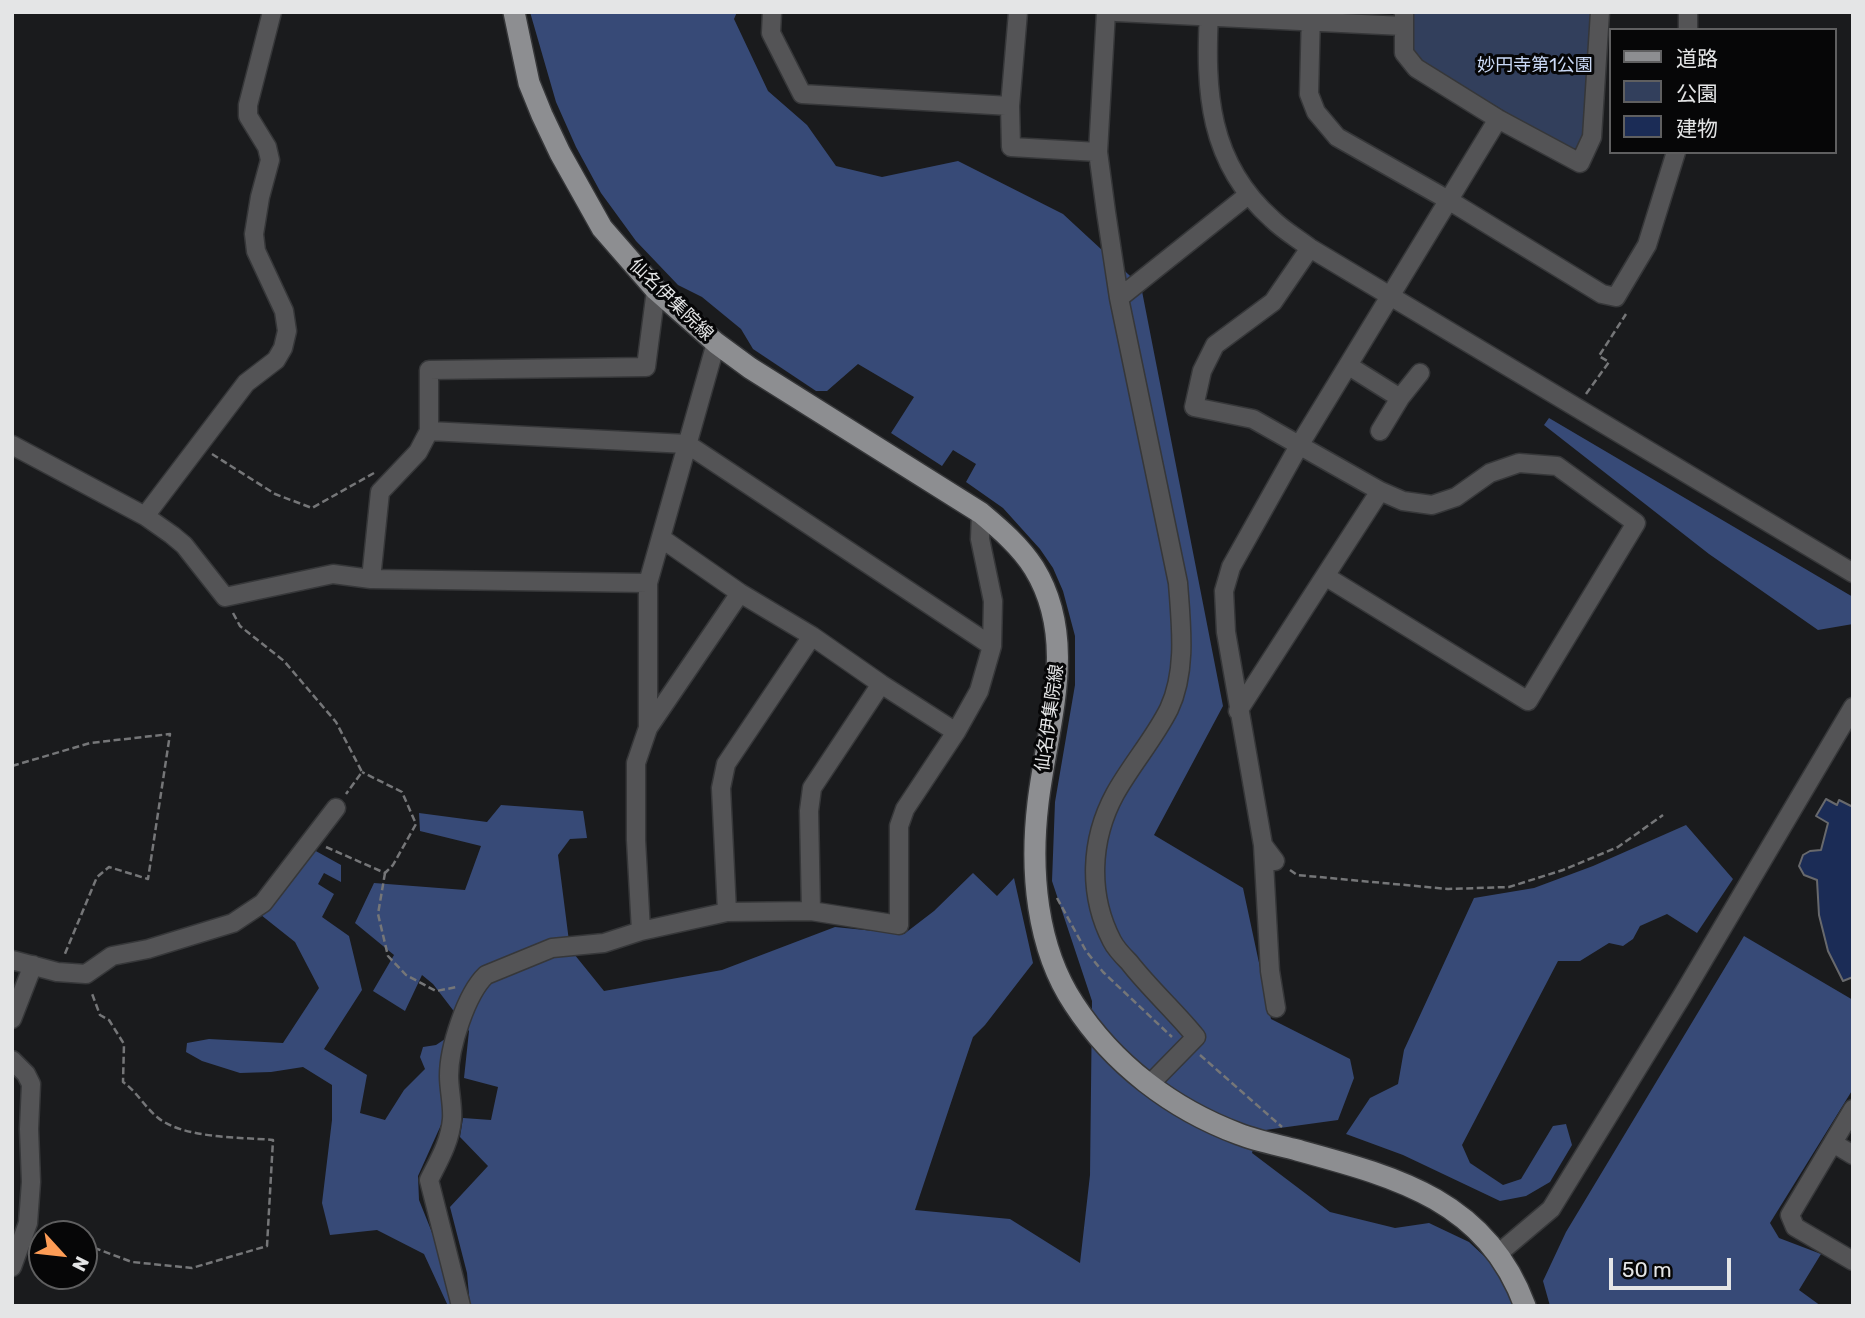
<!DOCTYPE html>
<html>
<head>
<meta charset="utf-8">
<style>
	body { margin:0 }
	#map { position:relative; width:1865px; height:1318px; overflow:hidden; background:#1a1b1d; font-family:Rubik,"Noto Sans JP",sans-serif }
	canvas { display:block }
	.frame { position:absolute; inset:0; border:14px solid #e4e5e6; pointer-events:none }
	.legend { position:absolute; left:1609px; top:28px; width:228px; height:126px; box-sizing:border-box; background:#060607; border:2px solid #5f5f60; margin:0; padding:9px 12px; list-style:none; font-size:21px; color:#e4e5e6 }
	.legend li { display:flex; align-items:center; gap:14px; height:35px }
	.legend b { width:35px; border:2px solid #5f5f60 }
	.north { position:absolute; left:28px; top:1220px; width:70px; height:70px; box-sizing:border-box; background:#060607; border:2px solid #5f5f60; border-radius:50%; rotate:117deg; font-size:19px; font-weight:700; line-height:28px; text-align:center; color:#e4e5e6 }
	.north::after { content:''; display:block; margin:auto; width:24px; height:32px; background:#fd9c56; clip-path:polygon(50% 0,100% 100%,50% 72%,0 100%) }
	.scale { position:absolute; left:1609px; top:1258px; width:122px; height:32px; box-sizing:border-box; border:4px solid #e4e5e6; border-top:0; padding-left:9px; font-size:21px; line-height:24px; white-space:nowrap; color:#e4e5e6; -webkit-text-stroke:5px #060607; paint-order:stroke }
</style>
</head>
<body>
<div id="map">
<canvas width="1865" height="1318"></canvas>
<div class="frame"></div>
<ul class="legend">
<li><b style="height:9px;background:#8d8e91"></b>道路</li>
<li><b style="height:19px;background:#323f5c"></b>公園</li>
<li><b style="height:19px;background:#1b2c56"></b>建物</li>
</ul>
<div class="north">N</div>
<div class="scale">50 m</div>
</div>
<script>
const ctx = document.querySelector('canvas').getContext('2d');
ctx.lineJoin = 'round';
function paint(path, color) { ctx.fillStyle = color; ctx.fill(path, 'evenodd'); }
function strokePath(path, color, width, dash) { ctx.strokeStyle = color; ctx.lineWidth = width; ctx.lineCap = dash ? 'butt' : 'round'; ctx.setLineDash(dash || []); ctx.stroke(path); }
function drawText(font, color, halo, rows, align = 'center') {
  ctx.font = font + ' Rubik,"Noto Sans JP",sans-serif'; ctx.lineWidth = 6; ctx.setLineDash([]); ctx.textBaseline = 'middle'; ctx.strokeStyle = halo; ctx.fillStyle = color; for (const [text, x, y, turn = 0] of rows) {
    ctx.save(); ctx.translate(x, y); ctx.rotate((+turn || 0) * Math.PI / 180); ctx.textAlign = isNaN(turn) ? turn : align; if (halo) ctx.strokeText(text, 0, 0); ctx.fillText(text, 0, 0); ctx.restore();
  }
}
paint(new Path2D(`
	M1412,12H1593L1587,130L1580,147L1569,150L1418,59L1411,48Z`), '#323f5c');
paint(new Path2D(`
	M530,12H737L734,19L768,91L807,125L836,166L882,177L958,161L1063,214L1141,286L1223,706L1154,835L1243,888L1271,1019L1350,1059L1354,1078L1338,1120L1258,1131L1252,1153L1330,1212L1395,1228L1429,1223L1469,1242L1499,1270L1514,1306H470L467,1273L450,1207L488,1166L460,1137L463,1118L491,1120L498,1087L464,1078L469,1031L433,984L422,975L405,1011L373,991L394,955L355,923L374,883L465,890L481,846L420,831L419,813L487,822L501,805L583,811L587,838L570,839L558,855L570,949L604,991L722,970L835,927L904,934L934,911L973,873L997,896L1014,878L1033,963L985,1025L973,1037L915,1210L1010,1219L1080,1263L1090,1175L1092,1001L1052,881L1055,802L1075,685V636L1063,591L1053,568L1040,549L1003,508L966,482L976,464L953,450L942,466L891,433L914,397L858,364L827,391H816L753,349L741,329L702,297L678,285L636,241L601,193L576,147L556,102Z
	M1549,418L1853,597V624L1818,630L1709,554L1544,425Z
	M1686,825L1733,879L1697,933L1667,914L1640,926L1633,939L1623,946L1609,943L1580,961H1558L1462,1145L1470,1163L1503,1185L1521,1179L1553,1126L1566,1124L1572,1145L1550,1182L1526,1196L1500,1201L1403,1155L1346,1134L1370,1098L1398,1084L1404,1050L1474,898L1534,888L1593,866Z
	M314,850L341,865V882L324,873L318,884L334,894L322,917L349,936L362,990L324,1049L367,1075L360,1113L385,1120L404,1090L425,1069L420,1057L423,1047L436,1045L448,1037L445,1116L418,1176L419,1200L445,1265L452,1306H448L424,1254L377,1230L330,1235L322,1203L332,1120V1085L303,1067L271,1072L240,1073L202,1061L186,1052L187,1043L209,1039L283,1043L319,988L295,942L261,915Z
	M1744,936L1853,1000V1089L1770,1223L1779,1238L1821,1254L1799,1290L1821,1306H1550L1543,1281L1566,1232Z`), '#374a77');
const building = new Path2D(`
	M1826,799L1837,805L1839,800L1853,807V977L1843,981L1828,951L1819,915L1817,880L1804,875L1799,866L1803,855L1810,851L1821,850L1828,823L1816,816Z`);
paint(building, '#1b2c56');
strokePath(building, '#68696c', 2);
const minor = new Path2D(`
	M772,12L771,33L802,94L1010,106
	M1018,12L1010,106L1011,147L1098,152
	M1106,12L1098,152L1106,212L1119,298L1178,583C1181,624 1187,671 1169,709C1154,739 1131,765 1115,794C1090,840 1088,895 1112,941C1116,949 1123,956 1129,962C1150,989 1175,1011 1196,1037L1149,1085
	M1116,12L1403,26
	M1209,12C1205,91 1208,162 1272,219C1283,230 1297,238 1310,248L1853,573
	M1311,12L1309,94L1316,112L1337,137L1450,201L1602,294L1616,297L1647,245L1676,152
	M1404,12V53L1416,68L1498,119L1580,163L1592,137L1600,12
	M1688,30V12
	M1310,248L1273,302L1215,345L1202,371L1194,407L1253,419L1380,491
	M1119,298L1248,195
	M1349,366L1400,398L1380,431
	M1400,398L1420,373
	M429,431L687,444L992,646
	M12,445L145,516L172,535L184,545L225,597L333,574L371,579L648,583
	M1519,463L1557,466L1636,523L1528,701L1325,576L1380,491L1403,501L1432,505L1456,497L1490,473Z
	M145,516L246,383L276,360L283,348L287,331L284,311L256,251L254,234L260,197L270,160L267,147L248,116V105L272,12
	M661,538L740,593L812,636L881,684L956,732
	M371,579L380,492L418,452L429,431V370L646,367L656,290
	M1238,711L1325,576
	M648,728L740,593
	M1263,845L1270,971L1276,1008
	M1275,861L1263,845L1226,632L1224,591L1231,567L1300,444L1498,119
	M811,911L809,811L812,788L881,684
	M727,912L721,788L726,764L812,636
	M641,931L636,840V763L648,728V583L716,343
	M12,960L57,972L86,974L112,956L148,949L233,923L263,903L336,808
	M12,1019L33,965
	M12,1060L26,1074L31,1084L29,1129L31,1182L28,1223L12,1267
	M1853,1109L1790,1215L1795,1227L1853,1261
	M1833,1143L1853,1155
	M1499,1253L1551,1209L1682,996L1853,707
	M461,1306L429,1180C439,1160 450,1142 452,1119C453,1105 449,1090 449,1076C449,1048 466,994 486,975L552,948L604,943L641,931L727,912L811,911L899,925V826L905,809L956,732L979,691L992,646L993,601L980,539L981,513`);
const major = new Path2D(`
	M514,12L529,83L542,115L560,153L602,228L656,290L716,343L750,368L981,513C1000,529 1020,546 1034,568C1079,641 1047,725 1038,803C1030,870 1036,947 1074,1004C1113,1064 1172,1109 1239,1134C1257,1141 1278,1145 1297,1150C1396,1177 1486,1200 1525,1306`);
strokePath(minor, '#363739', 21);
strokePath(major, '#363739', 24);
strokePath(new Path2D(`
	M12,14L14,12
	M1586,394L1609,362L1599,356L1626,314
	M212,454L275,494L312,508L374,473
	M233,613L240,626L284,661L336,722L362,772L346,794
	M12,766L90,743L170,734L148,879L109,867L97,877L64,956
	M326,847L385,873L393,865L416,824L402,792L362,772
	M1290,870L1297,875L1448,889L1509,887L1563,870L1618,847L1663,815
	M385,873L378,914L388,956L406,975L436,991L457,987
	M1057,898L1086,951L1103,972L1172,1037
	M1200,1055L1282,1127
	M45,1229L59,1234
	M84,1244L132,1262L192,1268L267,1246L273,1140C240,1137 183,1139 157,1117C144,1106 137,1092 123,1082L124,1044L109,1020L100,1015L91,991`), '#757678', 2.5, [7, 3.5]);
strokePath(minor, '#545456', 18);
strokePath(major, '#8d8e91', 21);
drawText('18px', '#cad9f6', '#060607', [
	["妙円寺第1公園",1535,66]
]);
drawText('18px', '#e4e5e6', '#060607', [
	["仙名伊集院線",671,300,44],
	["仙名伊集院線",1050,718,-82]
]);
</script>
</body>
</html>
